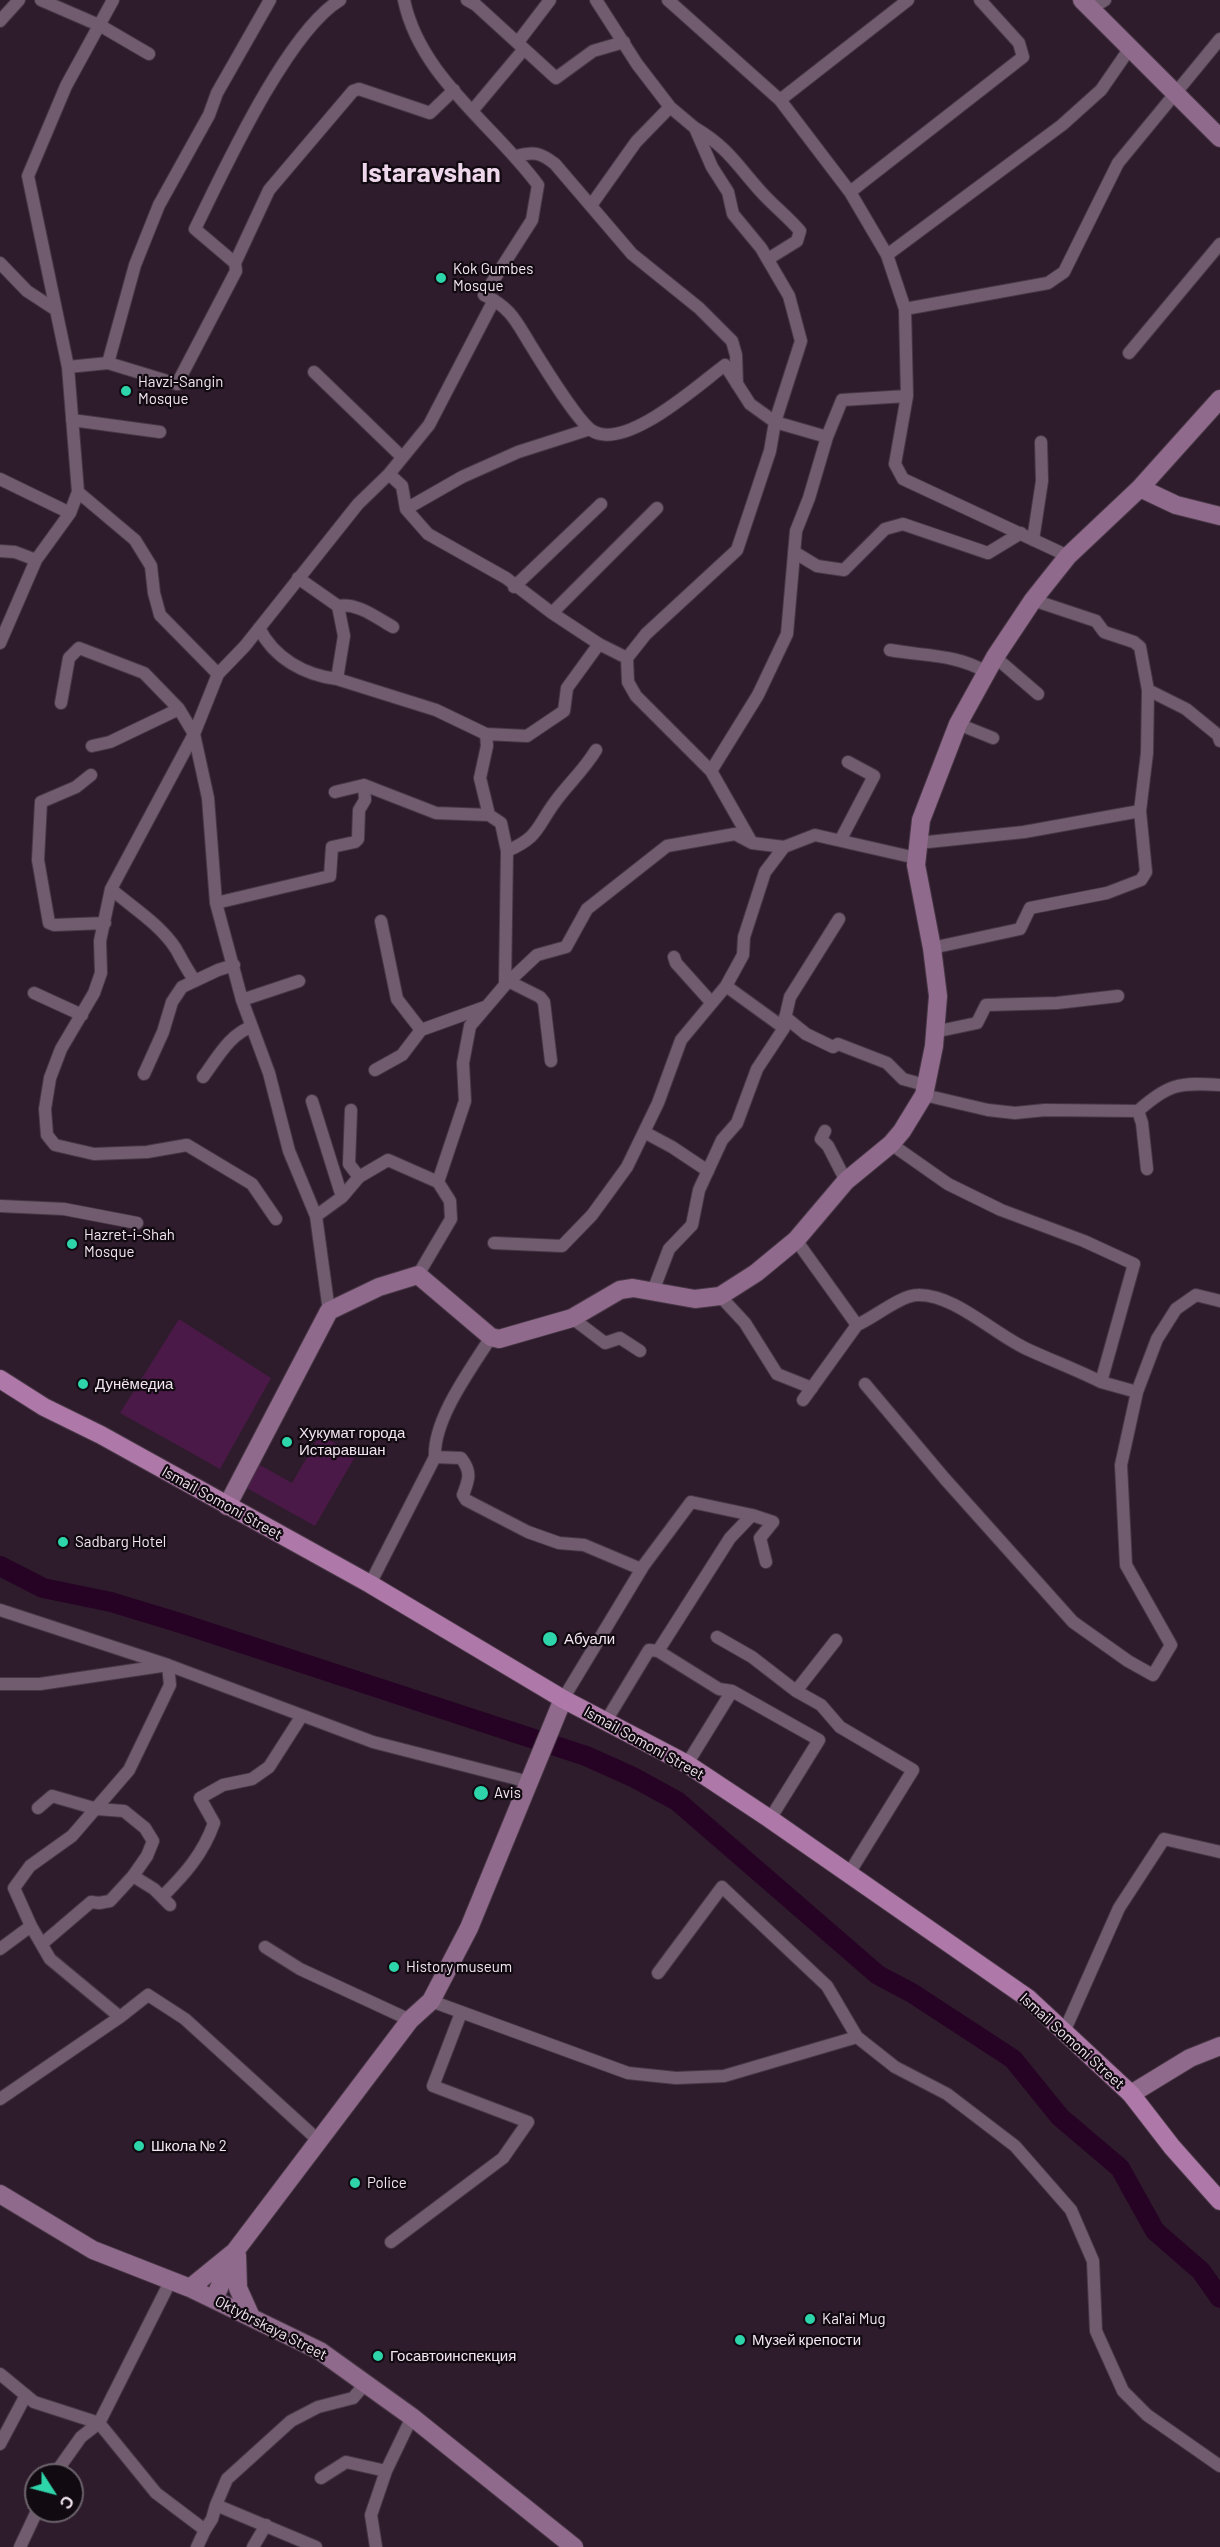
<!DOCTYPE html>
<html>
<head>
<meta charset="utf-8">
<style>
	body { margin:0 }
	#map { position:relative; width:1220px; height:2547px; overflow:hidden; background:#2e1c2c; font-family:Barlow,sans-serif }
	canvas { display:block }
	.north { position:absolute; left:24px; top:2463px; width:60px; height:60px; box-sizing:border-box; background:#110a11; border:2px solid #6b626b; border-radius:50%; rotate:126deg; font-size:16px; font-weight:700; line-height:24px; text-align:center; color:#f3e6f1 }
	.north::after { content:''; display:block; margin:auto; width:21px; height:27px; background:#2ed4aa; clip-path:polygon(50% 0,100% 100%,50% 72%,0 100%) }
</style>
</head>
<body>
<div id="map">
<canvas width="1220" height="2547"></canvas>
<div class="north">С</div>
</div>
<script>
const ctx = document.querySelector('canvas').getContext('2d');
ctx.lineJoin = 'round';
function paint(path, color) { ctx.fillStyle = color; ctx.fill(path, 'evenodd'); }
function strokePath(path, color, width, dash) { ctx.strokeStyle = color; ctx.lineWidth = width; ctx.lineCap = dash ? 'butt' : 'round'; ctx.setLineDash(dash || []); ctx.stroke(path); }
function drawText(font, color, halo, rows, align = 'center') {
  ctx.font = font + ' Barlow,sans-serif'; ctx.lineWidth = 4.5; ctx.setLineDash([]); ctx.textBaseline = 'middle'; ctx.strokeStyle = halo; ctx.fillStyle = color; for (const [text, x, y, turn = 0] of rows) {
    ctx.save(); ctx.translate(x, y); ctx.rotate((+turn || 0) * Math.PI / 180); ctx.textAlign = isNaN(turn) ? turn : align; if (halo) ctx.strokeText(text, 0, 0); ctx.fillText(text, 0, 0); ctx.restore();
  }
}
paint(new Path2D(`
	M179,1319L271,1378L220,1469L120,1413Z
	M320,1435L356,1455L315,1526L245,1487L258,1464L292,1483Z`), '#4a1947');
strokePath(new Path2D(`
	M0,1566L43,1588L111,1602L180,1623L586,1756L633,1777L677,1801L878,1975L912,1993L1013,2059L1060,2117L1120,2168L1155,2231L1201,2271L1220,2298`), '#260324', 20);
const street = new Path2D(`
	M41,0L101,26L149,54
	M404,0C420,77 494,125 538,185L532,220L484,295C510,307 516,321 530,344C542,363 575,418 591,430C624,453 698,385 725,365L750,404L775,422L827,437
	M467,0L476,5L556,78L593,51L624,42
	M596,0L637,64L670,107L695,128L712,167L728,192L733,214L761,248L789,296L801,341L775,422L770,451L737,550L646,634L627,658L628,682L636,696L711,771L752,843
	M668,0L780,100L850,192L887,255L905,309
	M1090,9L1105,0
	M0,21L19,0
	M518,42L550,0
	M780,100L908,0
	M472,111L524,49
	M695,128C729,148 738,167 763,194C775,207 788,217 800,231L797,241L768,259
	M517,156C534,151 541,153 555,164L632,254L699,308L732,341L736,355L737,384
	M850,192L1023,57L1019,43L980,0
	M592,204L636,142L670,107
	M887,255L1062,125L1101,90L1130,48
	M0,263L27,291L56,310
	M235,263L195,229C224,170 287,32 340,0
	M1129,353L1220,244
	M108,363L135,265L159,205L209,115L217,93L270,0
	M68,367L108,363L177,384L236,271L235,263L269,190L353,91L359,89L430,113L454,90
	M314,372L402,457
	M72,420L160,432
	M389,474L402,486L406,509L428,534L506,578L552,613L599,644L627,658
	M0,479L70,513
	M78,492L135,540L151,566L154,593L160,615L218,674
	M406,509L462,477L518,452L590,429
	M1033,540L1042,481L1041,442
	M0,551L15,552L36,560
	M794,552L817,566L844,570L885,529L903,524L988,553L1021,533
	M1068,556L903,479L895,464L907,396L905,309L1048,283L1064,272L1118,163L1220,39
	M298,578L338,606L344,636L337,679L436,710L486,734L527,736L564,711L567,688L599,644
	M514,587L601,504
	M338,606C357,602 377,618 393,627
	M552,613L657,508
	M259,628C274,658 304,675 337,679
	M0,643L36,560L70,513L78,492L68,367L28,176L66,86L113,0
	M890,650C922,656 957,654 986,672
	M995,657L1038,694
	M1148,690L1186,709L1218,735L1220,741
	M61,703L69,658L79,648L144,673L179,709
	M958,724L993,738
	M486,734L487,746L480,778L489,815
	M92,746L110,742L179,709L194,734L208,798L216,903L242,1000L269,1073L289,1151L316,1216L329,1311
	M711,771L758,695L787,634L796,531L809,498L827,437L842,400L907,396
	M91,775L76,787L41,802L38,860L49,923L54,925L105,923
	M335,792L364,785L436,813L489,815L501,823L507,851L505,985
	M841,839L874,776L848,762
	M918,843L1024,832L1140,811
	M507,851C539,837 536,828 555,802C568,784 584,770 596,750
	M111,889C132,907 161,925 176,949C182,960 187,970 195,981
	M216,903L330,876L332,847L355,842L358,839L359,810L365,800L364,785
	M381,921L397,999L421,1030L485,1007
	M932,948L1020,929L1030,908L1107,893L1141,880L1146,872L1140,811L1147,753L1148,690L1140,647L1134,642L1104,632L1096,621L1033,600
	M674,957L676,963L711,1002
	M510,982L540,997L544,1002L551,1061
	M34,993L82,1015
	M242,1000L299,981
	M785,1017L806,1034L833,1047L838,1044L887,1063L903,1079L925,1085
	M784,1023L790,997L839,919
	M934,1032L977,1023L986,1005L1057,1003L1118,996
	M375,1070L402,1055L421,1030
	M144,1074L163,1032L172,1002L182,987L218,970L234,965
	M203,1077C216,1060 230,1033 252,1027
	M924,1095L988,1110L1015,1113L1045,1110L1138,1111C1168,1084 1180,1082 1220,1085
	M312,1101L342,1197
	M351,1110L349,1164L359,1177
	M1138,1111L1142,1123L1147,1169
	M825,1131L821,1139L828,1146L846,1181
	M644,1132L672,1147L708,1171
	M438,1182L465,1101L463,1063L470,1026L505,985L537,955L566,947L587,909L667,846L735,834L752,843L784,847L815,835L916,858
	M0,1206L64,1209L137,1223
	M316,1216L342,1197L359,1177L388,1160L438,1182L450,1201L451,1219L418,1275
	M276,1219L252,1184L187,1145L147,1152L94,1154L55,1145L47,1135L45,1109L50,1078L61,1049L94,993L101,973L100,941L111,889L194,734L218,674L245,646L358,504L389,474L429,425L494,300
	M796,1240L857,1325L803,1400
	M494,1243L562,1246L592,1215L627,1167L658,1103L681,1040L726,986L743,955L744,937L765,872L784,847
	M653,1291L669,1249L692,1225L699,1190L722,1140L737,1123L757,1069L784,1028L726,986
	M720,1296L745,1323L777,1374L812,1388
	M572,1318L605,1343L620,1338L640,1351
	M857,1325C875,1317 901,1295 918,1295C955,1294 996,1336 1029,1350C1053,1361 1077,1370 1101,1382
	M491,1337C471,1369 433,1419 435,1457L461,1458C472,1472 469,1479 463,1495L466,1500L528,1532L559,1543L584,1545L641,1569
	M865,1384L945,1479L1073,1622L1128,1661L1153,1675L1171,1645L1126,1565L1121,1465L1137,1392L1101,1382L1134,1264L1084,1241L1001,1210L948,1184L891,1144
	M1137,1392L1157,1339L1176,1309L1196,1295L1220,1301
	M370,1584L435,1457
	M0,1610L168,1665L373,1742L529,1782
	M717,1637L752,1657L796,1691L821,1705L840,1727L913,1770L848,1875
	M658,1651L730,1538L752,1515
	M0,1684H40L168,1665L170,1685L129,1770L72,1836L30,1866L14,1888L31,1926L50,1959L120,2017L0,2099
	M732,1691L819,1740L770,1819
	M796,1691L836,1640
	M563,1699L644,1565L691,1502L752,1515L773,1522L760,1538L766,1562
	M606,1721L649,1650L658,1651L719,1689L732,1691L687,1764
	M38,1808L52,1796L97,1809L124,1811L145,1828L153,1841L147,1856L133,1876L110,1901L99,1903L91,1902L43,1943
	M133,1876L154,1889L170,1905
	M162,1897C185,1874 203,1854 214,1823L200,1798L223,1785L252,1779L269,1767L301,1717
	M265,1947L300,1969L410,2020
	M0,1949L31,1926
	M658,1973L722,1887L827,1986L857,2037L895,2067L947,2094L1015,2146L1071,2210L1093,2261L1096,2331L1123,2391L1147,2415L1220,2466
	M431,2001L628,2073L676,2078L724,2076L857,2037
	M120,2017L148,1995L185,2019L318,2140
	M1064,2032L1119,1908L1164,1839L1220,1852
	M391,2242L503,2158L528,2122L433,2086L461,2013
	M170,2282L99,2423L156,2493L205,2530L212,2519L216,2505L316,2547
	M0,2374L34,2402L99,2423
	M0,2444L26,2395
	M54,2475L81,2437L99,2423
	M321,2478L346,2462L386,2471
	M216,2505L227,2479L291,2421L318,2407L353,2398L366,2383
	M20,2547L37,2511
	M197,2547L205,2530
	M253,2547L266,2525
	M376,2547L371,2515L386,2471L412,2417`);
const secondary = new Path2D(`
	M1082,0L1220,138
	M1140,488L1176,505L1220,516
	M227,1506L329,1311L379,1287L418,1275L491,1337L499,1339L572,1318L620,1290L633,1288L695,1299L720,1296L756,1273L796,1240L846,1181L891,1144L902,1131L924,1095L934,1046L938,996L932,948L916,865L921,820L958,724L995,657L1033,600L1068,556L1140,488L1220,399
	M1131,2094L1190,2058L1220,2046
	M0,2194L93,2250L190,2288L320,2351L412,2417L574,2547
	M237,2255L238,2288L251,2317
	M190,2288L233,2253
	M214,2299L236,2250L410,2020L431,2001L469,1928L563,1699`);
const primary = new Path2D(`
	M0,1379L44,1407L101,1435L370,1584L563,1699L687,1764L770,1819L1029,1999L1131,2094L1172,2147L1220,2201`);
strokePath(street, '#473745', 14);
strokePath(secondary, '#473745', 20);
strokePath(primary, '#473745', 20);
strokePath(street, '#715c6f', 12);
strokePath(secondary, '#906a8c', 18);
strokePath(primary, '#ae79a9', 18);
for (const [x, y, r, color] of [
	[441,278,6,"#2ed4aa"],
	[126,391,6,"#2ed4aa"],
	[72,1244,6,"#2ed4aa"],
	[83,1384,6,"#2ed4aa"],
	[287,1442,6,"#2ed4aa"],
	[63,1542,6,"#2ed4aa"],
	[550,1639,8,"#2ed4aa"],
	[481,1793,8,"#2ed4aa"],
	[394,1967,6,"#2ed4aa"],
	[139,2146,6,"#2ed4aa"],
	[355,2183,6,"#2ed4aa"],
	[810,2319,6,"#2ed4aa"],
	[740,2340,6,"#2ed4aa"],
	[378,2356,6,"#2ed4aa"]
]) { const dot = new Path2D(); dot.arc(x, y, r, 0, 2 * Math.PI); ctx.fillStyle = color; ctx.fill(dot); strokePath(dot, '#110a11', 2); }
drawText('15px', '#f3e6f1', '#110a11', [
	["Kok Gumbes",453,269],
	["Mosque",453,286],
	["Havzi-Sangin",138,382],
	["Mosque",138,399],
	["Hazret-i-Shah",84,1235],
	["Mosque",84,1252],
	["Дунёмедиа",95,1384],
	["Хукумат города",299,1433],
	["Истаравшан",299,1450],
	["Sadbarg Hotel",75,1542],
	["Абуали",564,1639],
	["Avis",494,1793],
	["History museum",406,1967],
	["Школа № 2",151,2146],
	["Police",367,2183],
	["Kal'ai Mug",822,2319],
	["Музей крепости",752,2340],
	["Госавтоинспекция",390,2356]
], 'left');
drawText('15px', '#f3e6f1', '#110a11', [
	["Ismail Somoni Street",222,1503,29],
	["Ismail Somoni Street",644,1743,29],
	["Ismail Somoni Street",1072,2041,42],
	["Oktybrskaya Street",271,2328,27]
]);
drawText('bold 27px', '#eed6eb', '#110a11', [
	["Istaravshan",431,173]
]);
</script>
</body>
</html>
